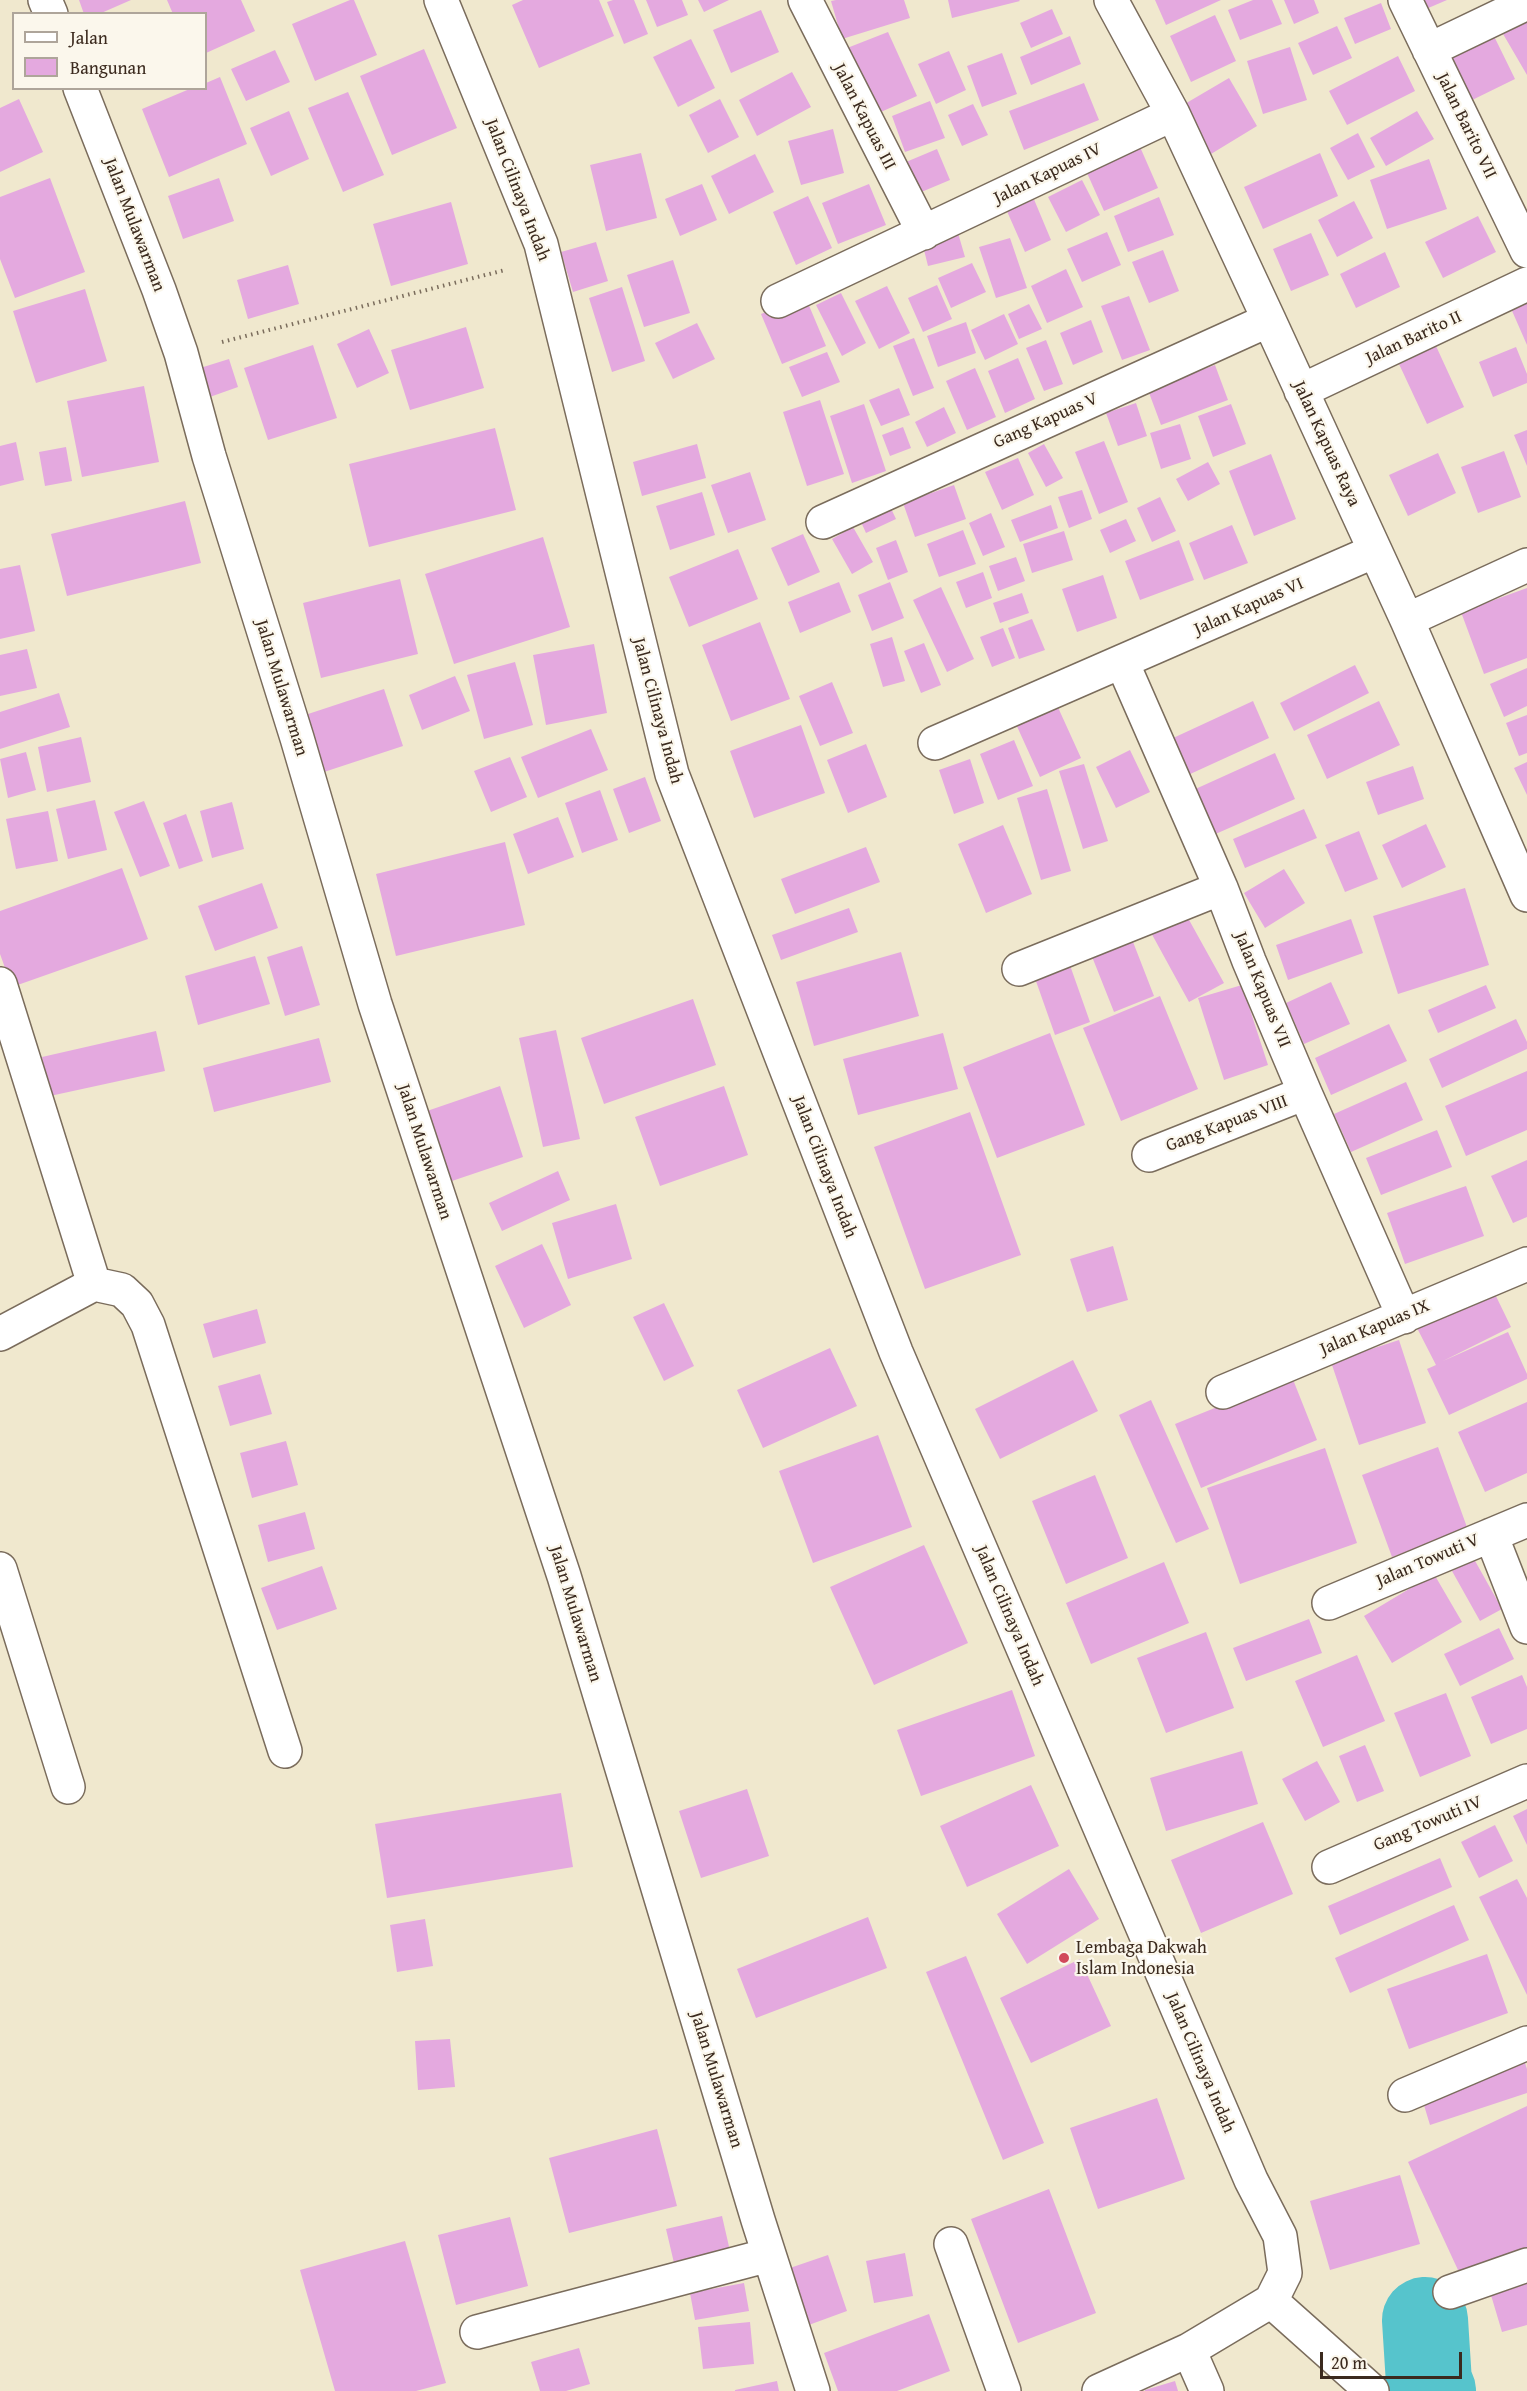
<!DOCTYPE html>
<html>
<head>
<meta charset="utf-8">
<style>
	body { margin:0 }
	#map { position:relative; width:1527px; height:2391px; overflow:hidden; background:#f0e8ce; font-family:"Gentium Book Plus",serif }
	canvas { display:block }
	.legend { position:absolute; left:12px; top:12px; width:195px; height:78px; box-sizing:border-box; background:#fbf7ec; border:2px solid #aea59a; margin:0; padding:8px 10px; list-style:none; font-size:18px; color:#3b2a1e }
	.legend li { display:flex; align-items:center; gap:12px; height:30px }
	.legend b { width:30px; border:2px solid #aea59a }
	.scale { position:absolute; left:1320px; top:2352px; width:142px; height:27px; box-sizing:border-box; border:3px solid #3b2a1e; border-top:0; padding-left:8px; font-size:18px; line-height:21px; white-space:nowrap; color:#3b2a1e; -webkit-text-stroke:4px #fbf7ec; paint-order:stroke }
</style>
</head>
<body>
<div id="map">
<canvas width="1527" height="2391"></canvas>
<ul class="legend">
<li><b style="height:8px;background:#fff"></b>Jalan</li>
<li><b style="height:16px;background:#e4a9df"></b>Bangunan</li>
</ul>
<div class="scale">20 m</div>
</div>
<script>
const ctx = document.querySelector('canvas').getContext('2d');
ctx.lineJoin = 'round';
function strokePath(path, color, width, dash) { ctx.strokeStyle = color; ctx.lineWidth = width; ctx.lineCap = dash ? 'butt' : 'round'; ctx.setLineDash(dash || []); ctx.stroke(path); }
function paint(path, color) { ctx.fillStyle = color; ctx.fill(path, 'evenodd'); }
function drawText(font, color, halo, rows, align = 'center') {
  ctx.font = font + ' "Gentium Book Plus",serif'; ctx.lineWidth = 4.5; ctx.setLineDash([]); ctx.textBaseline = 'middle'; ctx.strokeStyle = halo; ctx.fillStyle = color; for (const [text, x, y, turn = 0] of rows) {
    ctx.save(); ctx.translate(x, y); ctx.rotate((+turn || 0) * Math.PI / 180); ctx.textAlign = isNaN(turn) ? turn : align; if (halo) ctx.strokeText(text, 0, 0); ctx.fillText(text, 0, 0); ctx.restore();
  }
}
strokePath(new Path2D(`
	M1425,2320L1429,2383L1433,2391`), '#56c4cc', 86);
paint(new Path2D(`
	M79,0H131L99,14H84Z
	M167,0H241L255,31L206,53V14H173Z
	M350,0H354L377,55L315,81L292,24Z
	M523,0H599L614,36L539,68L512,5Z
	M613,0H634L648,34L624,44L607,2Z
	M646,0H682L688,15L657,27Z
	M698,0H729L704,12Z
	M836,0H904L910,18L842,39L831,1Z
	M948,0H1019L1020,1L952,18Z
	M1155,0H1221L1166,25Z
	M1253,0H1272L1282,24L1240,40L1228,10Z
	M1284,0H1314L1319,13L1294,24Z
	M1423,0H1447L1426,9Z
	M1381,3L1391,29L1355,44L1344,18Z
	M1052,9L1063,34L1031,48L1020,23Z
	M761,10L779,52L731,73L713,30Z
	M1527,11V75L1499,27Z
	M1215,15L1236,61L1191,82L1170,36Z
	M1337,26L1352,58L1313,75L1298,43Z
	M888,32L917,96L874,115L842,50Z
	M1492,32L1515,79L1464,104L1442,56Z
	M1070,36L1081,64L1031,85L1020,57Z
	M691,39L715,88L678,107L653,57Z
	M1290,47L1307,100L1263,114L1247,61Z
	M424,49L457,128L392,155L360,76Z
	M275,50L290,82L246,101L231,69Z
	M949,51L966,90L936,104L918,64Z
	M1002,53L1017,94L982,107L967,66Z
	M1398,56L1415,91L1347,125L1329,91Z
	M792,72L811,107L757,136L739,100Z
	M220,77L247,144L169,177L142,109L192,88H206V83Z
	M1229,78L1257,126L1211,154L1183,105Z
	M1084,83L1099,120L1024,150L1009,111Z
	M348,92L384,175L343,192L308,108Z
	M19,99L43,152L0,172V108Z
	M720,99L739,137L708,153L689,115Z
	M930,101L945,138L905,152L892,116Z
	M973,104L988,135L962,146L948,115Z
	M289,111L309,159L271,176L250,128Z
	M1417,111L1434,139L1386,166L1370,138Z
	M833,129L844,173L801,185L788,141Z
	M1358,133L1375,167L1348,180L1330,148Z
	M1137,140L1158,188L1104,211L1083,164Z
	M937,149L950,180L919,193L906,162Z
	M641,153L657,218L606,231L590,165Z
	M1320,153L1338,196L1263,229L1244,187Z
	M755,154L774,192L729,214L711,176Z
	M1429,159L1447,209L1387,229L1370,180Z
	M50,178L85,272L15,298L0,259V197Z
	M219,178L234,221L183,239L168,196Z
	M1082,180L1100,215L1066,232L1048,197Z
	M702,184L717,220L680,236L665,199Z
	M869,184L886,225L838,244L822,203Z
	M808,196L832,248L796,265L773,212Z
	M1033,197L1051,240L1025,252L1006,209Z
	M1159,197L1174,235L1128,252L1114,216Z
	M1354,201L1373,238L1337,257L1318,220Z
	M451,202L468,264L391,286L373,224Z
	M1478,216L1496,252L1443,278L1425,242Z
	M1107,232L1121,265L1082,282L1067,249Z
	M958,233L965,257L928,266L922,242Z
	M1311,233L1329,275L1291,291L1273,249Z
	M1010,238L1027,288L996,298L979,247Z
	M596,242L608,281L573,292L561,252Z
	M1163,250L1179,291L1149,303L1132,262Z
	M1385,252L1400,287L1356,308L1340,274Z
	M673,260L690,313L644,327L627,275Z
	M972,263L986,292L951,308L938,278Z
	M288,265L299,304L248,319L237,280Z
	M1066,269L1083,307L1047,323L1031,286Z
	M937,285L952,319L923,332L908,298Z
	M887,286L910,333L879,349L855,301Z
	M622,287L645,361L612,372L589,298Z
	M85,289L107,361L36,383L13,311Z
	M841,293L866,343L842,356L816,305Z
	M805,296L826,346L782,364L761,314Z
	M1129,296L1150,350L1122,360L1101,306Z
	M1527,296V345L1509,304Z
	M1029,304L1042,329L1019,339L1008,314Z
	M1004,314L1018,344L985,360L971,330Z
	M1091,320L1103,352L1073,365L1060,333Z
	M966,322L976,353L938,367L927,336Z
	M697,323L715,359L673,379L655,343Z
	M466,327L484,388L410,410L391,350Z
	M369,329L389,373L357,388L337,344Z
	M914,338L934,388L913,396L893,346Z
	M1046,340L1063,384L1044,391L1026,348Z
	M313,345L337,418L268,440L244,368Z
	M1436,346L1464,407L1427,424L1399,364Z
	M1516,347L1527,374V383L1493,397L1479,362Z
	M827,352L840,382L802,397L789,367Z
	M1018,358L1035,399L1005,413L988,371Z
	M229,359L238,387L207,398L197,369Z
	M1215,365L1228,400L1161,425L1148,390Z
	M975,368L996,417L967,430L946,381Z
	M144,386L159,462L82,477L67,401Z
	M899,388L910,415L881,426L869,400Z
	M820,400L844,474L807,486L783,412Z
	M1136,403L1147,436L1118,446L1106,413Z
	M864,404L886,471L852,483L830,416Z
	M1231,404L1246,444L1213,457L1198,416Z
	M944,407L956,433L927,447L915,422Z
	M1180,424L1191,459L1161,469L1150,433Z
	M903,427L911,448L890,456L882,435Z
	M495,428L516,510L369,547L349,464Z
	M1527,430V466L1514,435Z
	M1104,441L1128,502L1099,514L1075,452Z
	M16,442L24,480L0,486V446Z
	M697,444L706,478L642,496L633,462Z
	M1044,444L1063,478L1046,487L1028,453Z
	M66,447L72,481L45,486L39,452Z
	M1504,451L1521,497L1478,513L1461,467Z
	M1438,453L1456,493L1408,516L1389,475Z
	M1271,454L1296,519L1254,536L1229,471Z
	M1018,458L1034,495L1002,510L985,472Z
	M1208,462L1220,484L1188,501L1176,479Z
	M750,472L766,520L728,533L711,485Z
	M954,485L966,519L915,537L903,503Z
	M1082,490L1092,519L1069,528L1058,497Z
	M702,492L715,535L670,550L656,506Z
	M1160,497L1176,531L1152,542L1137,508Z
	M886,498L896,519L866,533L856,511Z
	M185,501L201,563L67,596L51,534Z
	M1051,505L1058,528L1020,542L1011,520Z
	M991,513L1005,547L983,556L969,523Z
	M1126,519L1136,541L1110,553L1100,530Z
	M1232,525L1248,563L1204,580L1189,543Z
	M853,527L873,562L852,574L832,539Z
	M963,530L976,564L939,577L927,544Z
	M1064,531L1073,560L1032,573L1023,544Z
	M803,534L820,572L788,586L771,548Z
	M543,537L570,627L454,664L425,574Z
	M896,540L908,572L888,580L876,548Z
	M1179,540L1194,580L1140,600L1125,561Z
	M738,549L758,599L689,627L669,577Z
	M1016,557L1025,581L998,591L989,566Z
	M20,565L35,631L0,639V569Z
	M983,572L992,598L966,608L956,582Z
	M1103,575L1117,618L1077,632L1062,589Z
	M400,579L418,654L321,678L303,603Z
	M839,582L851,612L800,633L788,602Z
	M890,582L904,618L872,631L858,595Z
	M941,587L974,659L947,672L913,600Z
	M1527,588V658L1484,674L1461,612Z
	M1022,593L1029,613L1000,623L993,603Z
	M1032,619L1045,650L1019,659L1008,628Z
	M760,622L790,699L731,721L702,645Z
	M1003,628L1015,658L992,667L980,637Z
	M892,637L905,681L883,687L870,644Z
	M924,643L941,685L921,693L904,651Z
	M594,644L607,713L546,725L533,655Z
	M27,649L37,688L0,696V655Z
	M515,662L533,725L484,739L467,675Z
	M1355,665L1369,693L1294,731L1280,703Z
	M1527,668V706L1504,717L1490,684Z
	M455,676L470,711L422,730L409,695Z
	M832,682L853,733L820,746L799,696Z
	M384,689L403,746L321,773L302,716Z
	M59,693L70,727L0,749V712Z
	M1253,701L1269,738L1188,775L1171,739Z
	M1379,701L1400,745L1327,779L1307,735Z
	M1056,703L1081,758L1040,777L1015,722Z
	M1527,715V753L1519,756L1506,723Z
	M801,725L825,793L754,818L730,751Z
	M591,729L608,770L538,798L521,757Z
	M81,737L91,782L47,792L38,747Z
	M1014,740L1033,786L998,800L980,754Z
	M866,744L887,797L848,813L827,760Z
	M1130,750L1150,792L1116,808L1096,767Z
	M26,752L36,790L8,798L0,759Z
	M1275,753L1295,799L1211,836L1191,791Z
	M510,757L527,797L491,812L474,771Z
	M970,759L984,803L954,814L939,770Z
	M1527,762V795L1514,768Z
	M1084,764L1108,841L1083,849L1059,771Z
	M1413,766L1424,799L1378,815L1366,782Z
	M645,777L661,821L629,833L613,789Z
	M1047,789L1071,871L1041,880L1017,798Z
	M600,790L618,840L582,853L565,803Z
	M95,800L107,850L68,859L56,809Z
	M144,801L170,866L140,877L114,812Z
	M232,802L244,849L212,858L200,811Z
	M1304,809L1317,838L1245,868L1233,839Z
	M48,811L58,861L16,869L6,819Z
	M186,814L203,861L179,869L163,823Z
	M558,817L574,857L528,874L513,834Z
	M1426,824L1446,867L1402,888L1382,845Z
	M1003,825L1032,894L986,913L958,844Z
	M1359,831L1378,879L1345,892L1325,845Z
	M505,842L525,925L396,956L376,874Z
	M866,847L880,882L795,914L781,879Z
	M122,868L148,939L12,987L0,954V911Z
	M1284,869L1305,903L1265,928L1244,893Z
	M262,883L278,928L215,951L198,906Z
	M1465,888L1489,965L1398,994L1373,916Z
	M849,908L858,932L781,960L772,935Z
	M1183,909L1224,983L1189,1002L1149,929Z
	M1351,919L1363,953L1288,980L1276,945Z
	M1128,929L1154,996L1114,1012L1087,944Z
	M302,946L320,1005L285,1016L267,957Z
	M901,952L919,1016L814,1046L796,982Z
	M1066,954L1090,1022L1055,1035L1031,967Z
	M255,956L270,1004L198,1025L185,976Z
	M1331,982L1350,1024L1304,1044L1286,1003Z
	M1242,985L1268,1065L1224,1080L1198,998Z
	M1486,985L1496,1008L1438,1033L1428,1010Z
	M1160,996L1198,1089L1121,1121L1083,1028Z
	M693,999L716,1065L604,1104L581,1038Z
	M1516,1019L1527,1042V1049L1442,1088L1429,1059Z
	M1389,1024L1407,1061L1331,1095L1315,1058Z
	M556,1030L580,1139L543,1147L519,1038Z
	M156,1031L165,1071L50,1096L42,1057Z
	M943,1033L958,1089L858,1115L843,1059Z
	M1050,1033L1085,1125L997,1158L963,1067Z
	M319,1038L331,1082L214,1112L203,1068Z
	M1527,1071V1130L1466,1156L1445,1106Z
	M1406,1082L1423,1120L1351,1152L1334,1114Z
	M500,1086L523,1157L449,1182L427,1111Z
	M724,1086L748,1155L660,1186L635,1117Z
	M970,1112L1021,1255L925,1289L874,1147Z
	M1437,1130L1452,1167L1381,1195L1366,1158Z
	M1527,1160V1217L1513,1223L1491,1176Z
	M558,1171L570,1200L502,1231L489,1203Z
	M1466,1186L1484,1236L1405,1264L1387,1213Z
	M616,1204L632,1259L568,1279L552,1223Z
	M542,1244L571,1305L524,1328L495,1266Z
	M1113,1246L1128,1300L1087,1312L1070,1259Z
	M1493,1290L1511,1327L1443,1361L1508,1332L1527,1374V1379L1449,1415L1427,1369L1436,1365L1417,1328Z
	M664,1303L694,1366L664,1381L633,1317Z
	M257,1309L266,1343L213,1358L203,1324Z
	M1399,1340L1426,1423L1359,1445L1331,1362Z
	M830,1348L857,1406L763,1448L737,1390Z
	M1073,1360L1098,1411L1000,1459L975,1409Z
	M260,1374L272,1414L230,1426L218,1386Z
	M1292,1377L1317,1440L1201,1488L1175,1424Z
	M1151,1400L1209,1529L1176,1543L1119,1415Z
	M1527,1402V1473L1485,1492L1458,1432Z
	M878,1435L912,1527L813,1563L779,1471Z
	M286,1441L298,1485L252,1498L240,1453Z
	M1438,1447L1468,1530L1392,1557L1362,1475Z
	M1325,1448L1357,1543L1240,1584L1207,1488Z
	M1095,1475L1128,1558L1066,1584L1032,1501Z
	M305,1512L315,1549L268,1562L258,1525Z
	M924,1545L968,1643L874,1685L830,1587Z
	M1474,1559L1502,1609L1480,1621L1452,1571Z
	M1164,1562L1189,1623L1091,1664L1066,1603Z
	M322,1566L337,1609L277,1630L261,1588Z
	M1434,1574L1462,1622L1392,1663L1364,1616Z
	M1309,1619L1322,1653L1246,1681L1233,1648Z
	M1499,1628L1514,1659L1460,1686L1444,1654Z
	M1206,1632L1234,1708L1166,1733L1137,1658Z
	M1357,1655L1385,1721L1323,1747L1295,1681Z
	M1522,1675L1527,1687V1729L1491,1744L1471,1697Z
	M1012,1690L1035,1756L921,1796L897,1730Z
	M1446,1693L1471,1756L1420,1777L1394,1713Z
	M1365,1745L1384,1791L1357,1802L1339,1756Z
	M1242,1751L1258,1804L1166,1831L1150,1778Z
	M1317,1761L1340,1802L1305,1821L1282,1779Z
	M1031,1785L1059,1846L967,1887L940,1826Z
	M747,1789L769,1856L701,1878L679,1811Z
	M561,1793L573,1867L387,1898L375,1824Z
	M1527,1809V1845L1513,1816Z
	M1263,1822L1293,1894L1201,1933L1171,1860Z
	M1495,1825L1513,1861L1479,1878L1461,1842Z
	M1440,1858L1452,1887L1340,1935L1328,1906Z
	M1069,1869L1099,1919L1027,1964L997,1914Z
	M1517,1879L1527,1898V1995L1479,1897Z
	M1454,1905L1469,1940L1350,1993L1335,1958Z
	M868,1917L887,1968L756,2018L737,1969Z
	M425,1919L433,1966L397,1972L390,1925Z
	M1487,1954L1508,2013L1409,2049L1387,1989Z
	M966,1956L1044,2143L1003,2160L926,1972Z
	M1080,1959L1111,2026L1031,2063L1000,1998Z
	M450,2039L455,2087L418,2090L415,2041Z
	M1523,2057L1527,2069V2093L1430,2125L1420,2092Z
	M1157,2098L1185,2179L1098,2209L1070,2128Z
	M1527,2106V2253L1464,2283L1408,2162Z
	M657,2129L677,2206L569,2233L549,2158Z
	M1400,2175L1420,2244L1330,2270L1310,2201Z
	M1049,2189L1096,2313L1018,2343L971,2219Z
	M722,2216L730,2251L674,2263L666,2229Z
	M510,2217L528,2286L456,2305L438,2235Z
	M405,2241L446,2383L416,2391H335L300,2270Z
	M905,2253L913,2296L874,2303L866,2261Z
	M828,2255L847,2311L806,2326L787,2269Z
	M1527,2274V2325L1502,2332L1488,2285Z
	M744,2283L749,2311L695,2320L690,2293Z
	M929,2314L950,2371L897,2391H838L824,2353Z
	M750,2322L754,2364L703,2369L698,2327Z
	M579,2348L590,2384L566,2391H540L531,2362Z
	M777,2381L779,2391H735V2390Z
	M1175,2381L1178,2391H1145V2390Z`), '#e4a9df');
const minor = new Path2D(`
	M45,0L51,14
	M441,0L541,244L672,774L896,1352L1251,2180L1280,2236L1285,2273L1271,2301
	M805,0L924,233
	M1111,0L1173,114L1269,320L1407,620L1527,895
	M1405,0L1527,251
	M1429,50L1527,3
	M80,88L159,290L181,353L209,456L297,738L375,1004L564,1576L758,2220L813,2391
	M778,301L1173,114
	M1301,391L1527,284
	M823,522L1269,320
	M1407,620L1527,565
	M1122,662L1221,888L1249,961L1305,1093L1404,1317
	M935,743L1375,551
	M1019,969L1221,888
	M0,984L94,1284
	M1149,1155L1305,1093
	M0,1334L94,1284L122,1290L137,1304L148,1325L285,1751
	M1223,1392L1527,1264
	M1491,1535L1527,1627
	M0,1569L68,1787
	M1329,1603L1527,1520
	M1329,1867L1527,1781
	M1405,2095L1527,2043
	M951,2244L1004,2391
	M1450,2292L1527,2265
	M1271,2301L1372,2391
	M477,2332L769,2255
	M1189,2350L1207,2391
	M1099,2391L1189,2350L1271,2301`);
strokePath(minor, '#7a6c5c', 36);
strokePath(new Path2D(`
	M222,342L505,270`), '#7a6c5c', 4, [1.5, 4.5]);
strokePath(minor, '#fff', 33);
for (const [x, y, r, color] of [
	[1064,1958,6,"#d1495b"]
]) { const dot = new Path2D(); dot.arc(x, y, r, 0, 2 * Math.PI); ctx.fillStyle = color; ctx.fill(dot); strokePath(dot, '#fbf7ec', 2); }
drawText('18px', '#3b2a1e', '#fbf7ec', [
	["Jalan Kapuas III",864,117,63],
	["Jalan Barito VII",1466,126,64],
	["Jalan Kapuas IV",1048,174,-26],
	["Jalan Cilinaya Indah",517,190,69],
	["Jalan Mulawarman",134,225,69],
	["Jalan Barito II",1414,338,-25],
	["Gang Kapuas V",1046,421,-24],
	["Jalan Kapuas Raya",1326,444,65],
	["Jalan Kapuas VI",1249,607,-24],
	["Jalan Mulawarman",281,688,73],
	["Jalan Cilinaya Indah",657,711,75],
	["Jalan Kapuas VII",1262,990,68],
	["Gang Kapuas VIII",1227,1124,-21],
	["Jalan Mulawarman",424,1152,72],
	["Jalan Cilinaya Indah",824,1167,69],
	["Jalan Kapuas IX",1375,1328,-23],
	["Jalan Towuti V",1428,1561,-23],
	["Jalan Mulawarman",575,1614,73],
	["Jalan Cilinaya Indah",1009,1616,67],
	["Gang Towuti IV",1428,1824,-23],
	["Jalan Cilinaya Indah",1200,2063,67],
	["Jalan Mulawarman",716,2080,73]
]);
drawText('18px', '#3b2a1e', '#fbf7ec', [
	["Lembaga Dakwah",1076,1948],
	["Islam Indonesia",1076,1969]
], 'left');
</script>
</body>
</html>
